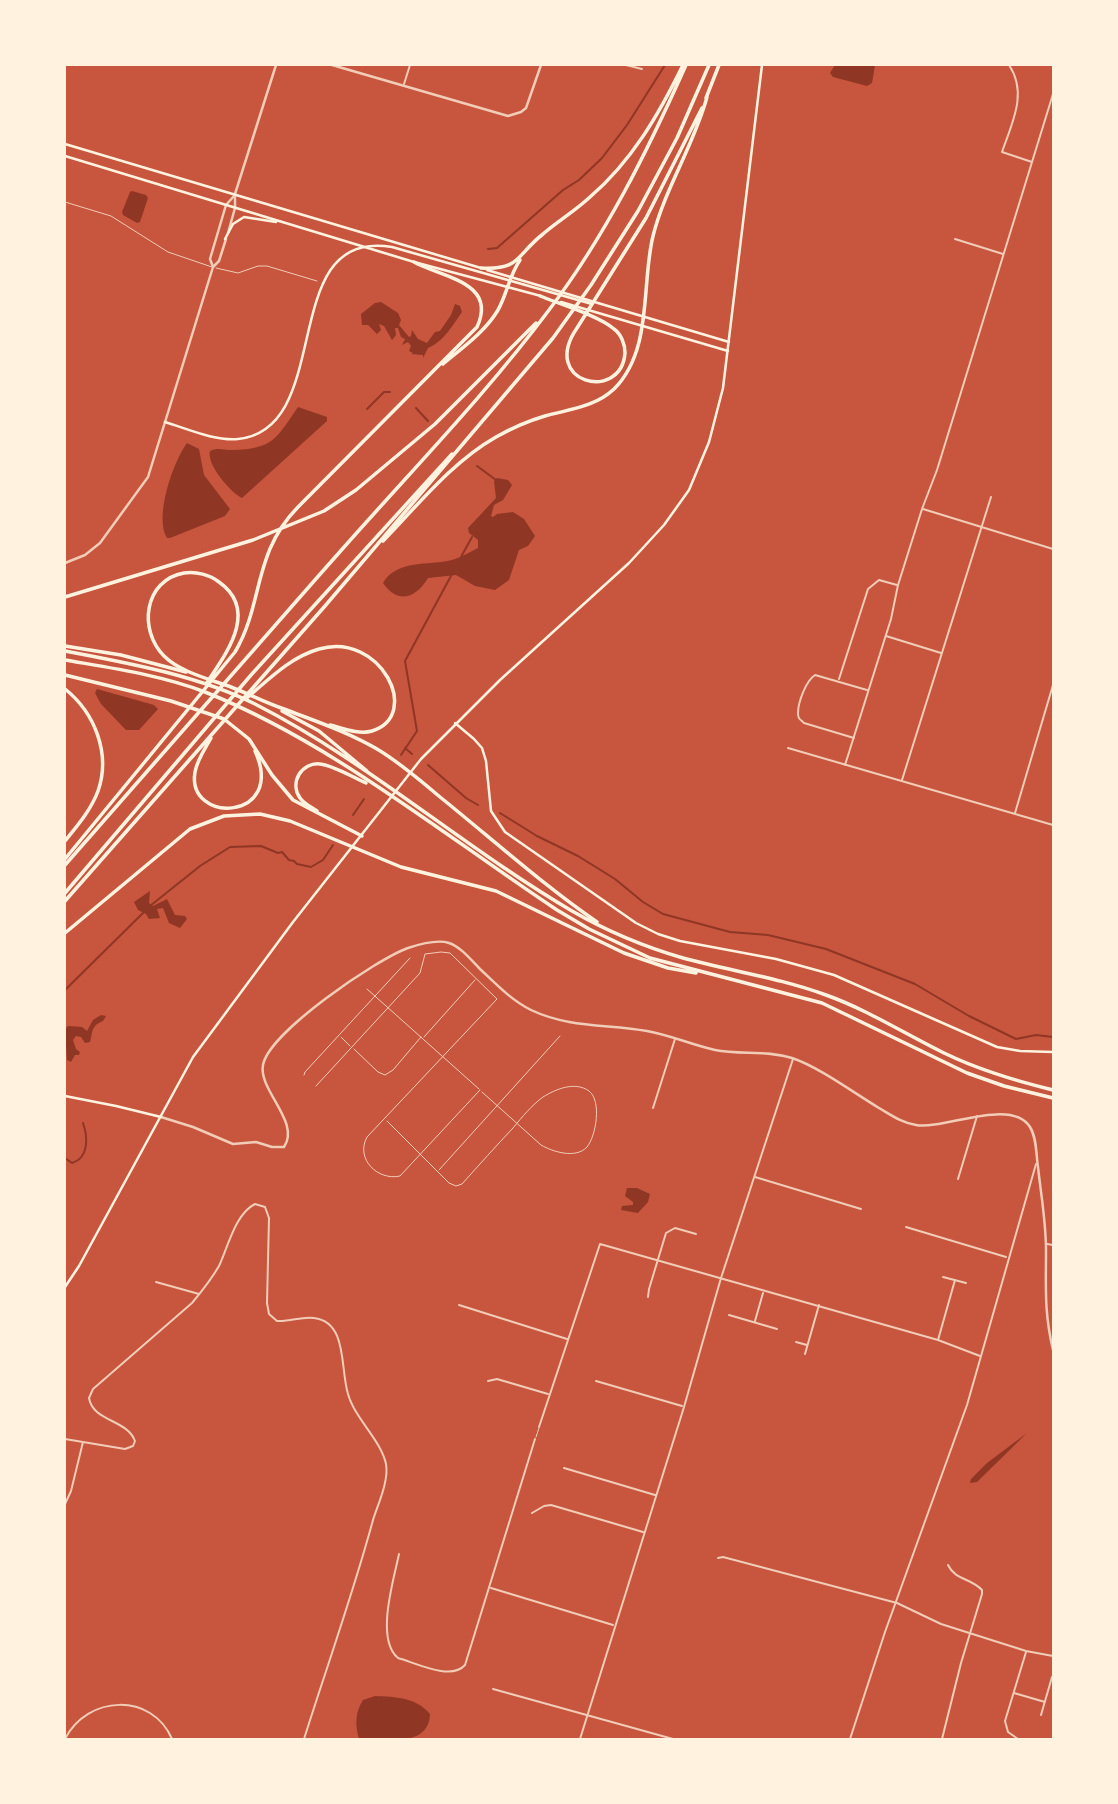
<!DOCTYPE html>
<html>
<head>
<meta charset="utf-8">
<style>
	body { margin:0 }
	#map { position:relative; width:1118px; height:1804px; overflow:hidden; background:#c8553d; font-family:"Alegreya Sans",sans-serif }
	canvas { display:block }
	.frame { position:absolute; inset:0; border:66px solid #fff3e0; pointer-events:none }
</style>
</head>
<body>
<div id="map">
<canvas width="1118" height="1804"></canvas>
<div class="frame"></div>
</div>
<script>
const ctx = document.querySelector('canvas').getContext('2d');
ctx.lineJoin = 'round';
function paint(path, color) { ctx.fillStyle = color; ctx.fill(path, 'evenodd'); }
function strokePath(path, color, width, dash) { ctx.strokeStyle = color; ctx.lineWidth = width; ctx.lineCap = dash ? 'butt' : 'round'; ctx.setLineDash(dash || []); ctx.stroke(path); }
paint(new Path2D(`
	M835,65H875L872,83L867,86L833,77L830,73Z
	M132,191L146,195L148,198L140,222L137,223L123,215L122,212L130,192Z
	M381,302L398,313L401,320L399,325L409,337L411,336L412,330L418,339L427,343L435,332L440,331L451,315L455,304L460,306L462,312C453,325 443,342 428,348L423,358V355L411,354L413,353L409,351L411,346L408,342L402,345L405,339L401,337L398,328H395L396,335L392,340L384,326L379,324L381,330L377,334L368,325H362L361,314L375,303Z
	M298,407L327,417V421L242,498C231,493 206,464 210,451C218,447 223,450 232,450C273,449 276,439 298,407Z
	M187,443L199,449L204,475L230,509L225,516L170,538H167C154,517 173,462 187,443Z
	M497,478L508,480L512,485L503,500L494,505L491,516L493,517L497,514L513,512L524,519L535,536L528,546L519,550L509,580L495,590L475,586L456,575L428,578C416,598 398,605 383,583C397,559 429,566 452,560C460,558 470,552 478,548V540L469,533L468,528L496,498L494,481Z
	M97,689L154,705L158,709L139,730H126L101,704L95,693Z
	M150,891L149,903L153,906L167,899L175,915L185,916L187,919L180,928L169,923L163,908L157,909L160,918L149,919L146,914L138,910L134,902Z
	M101,1015L106,1016L103,1021C91,1026 93,1031 90,1042L85,1043L81,1037L76,1036L73,1040L76,1049L80,1052L79,1055H75L71,1062L67,1060L65,1029L68,1026L82,1027L87,1031L93,1020Z
	M627,1188H637L650,1194L648,1202L638,1213L621,1210L622,1206L633,1205V1202L625,1196Z
	M1027,1433L977,1482L970,1483L971,1479L987,1463Z
	M375,1696C395,1697 416,1697 430,1714C429,1749 382,1739 359,1739C355,1725 355,1713 363,1700Z`), '#8f3625');
strokePath(new Path2D(`
	M488,249L497,248L563,190L579,180L602,158L627,125L665,65
	M416,408L428,421
	M367,409L384,392H390
	M477,466L496,480
	M461,557L472,537
	M405,748L412,754
	M401,755L417,731L405,661L452,574
	M428,765L466,798L478,805
	M500,813L537,836L578,856L615,879L643,902L663,914L730,932L768,935L826,949L915,984L969,1016L1016,1039L1036,1035L1053,1037
	M353,815L364,799
	M150,906L200,866L230,847L261,846L278,853L282,852L289,860L294,861L297,864L311,867L323,860L333,845
	M65,990L144,912
	M65,1158L72,1163C89,1158 88,1137 83,1123`), '#8f3625', 2);
strokePath(new Path2D(`
	M65,202L111,216L168,252L212,267
	M216,268L238,273L258,266H267L317,281
	M367,989L479,1089
	M341,1037L350,1046
	M424,1037L475,980
	M354,1049L378,1072L385,1075L393,1070L421,1037
	M304,1075L305,1072L410,958
	M316,1086L420,973L425,954L441,952L450,953L497,999L367,1137C355,1159 378,1181 400,1176L480,1090
	M387,1121L449,1183L456,1186L462,1184C479,1165 496,1146 513,1128C522,1117 532,1105 543,1097C556,1089 575,1081 589,1091C602,1101 596,1136 587,1147C576,1159 553,1152 541,1145L482,1092
	M439,1170L560,1036
	M536,1437L539,1428`), '#f1ccb7', 1);
strokePath(new Path2D(`
	M626,65L642,69
	M1009,65C1028,93 1012,123 1002,152L1032,162
	M404,84L410,65
	M955,239L1003,254
	M923,509L1053,549
	M886,636L941,653
	M839,679L868,589L879,580L897,585
	M854,738L804,723C800,719 798,719 798,713C798,702 806,681 815,675L867,690
	M788,748L1053,825
	M845,765L891,619L898,585L922,509L937,470L1053,94
	M902,780L991,497
	M1015,813L1053,685
	M653,1108L675,1039
	M755,1177L861,1209
	M958,1179L977,1116
	M906,1227L1006,1257
	M1047,1244L1053,1245
	M943,1277L966,1283
	M156,1282L199,1294
	M648,1297L649,1289L666,1233L675,1228L696,1234
	M459,1305L567,1339
	M729,1315L777,1329
	M755,1321L763,1293
	M938,1340L955,1280
	M796,1342L807,1345
	M805,1354L819,1305
	M488,1381L497,1379L548,1394
	M596,1381L682,1406
	M539,1427L600,1244L938,1340L980,1356
	M65,1439L125,1449L133,1446L135,1441C127,1419 93,1422 89,1398L93,1389L192,1303C202,1291 211,1280 219,1266C228,1247 235,1214 255,1204L265,1207L269,1218L267,1303L269,1314L277,1321C290,1322 302,1316 314,1318C348,1322 340,1369 348,1394C355,1419 381,1440 386,1464C389,1481 378,1504 373,1520C353,1594 327,1666 304,1739
	M564,1468L655,1495
	M65,1504L71,1491L83,1442
	M532,1513L544,1506L551,1505L643,1532
	M399,1554C394,1579 375,1639 398,1658C416,1663 451,1681 465,1665L535,1439
	M718,1558L723,1557L897,1603L941,1624L1026,1651L1053,1656
	M491,1588L613,1625
	M493,1689L673,1739
	M1014,1693L1045,1702
	M1041,1715L1052,1677
	M65,1739C87,1695 152,1692 172,1739
	M580,1739L684,1407L721,1278L793,1059
	M850,1739L885,1632L967,1405L1036,1164
	M942,1739L961,1663L982,1594V1590C971,1578 955,1580 948,1565
	M1018,1739L1008,1732L1005,1721L1026,1652`), '#f1ccb7', 2);
strokePath(new Path2D(`
	M332,65L508,116L521,112L526,108L541,65
	M228,233L235,208V194L276,65
	M213,267L210,259L226,205L234,196
	M65,563L85,555L100,543L148,477L213,267L219,261L226,239
	M161,1117L193,1127L233,1144L256,1142L272,1147H284C301,1122 258,1090 263,1065C269,1032 377,959 408,948C420,944 437,939 449,943C461,947 471,960 480,969C496,984 511,1000 531,1010C569,1028 607,1024 647,1031C670,1035 692,1045 715,1050C740,1055 767,1050 792,1058C819,1067 854,1093 879,1108C891,1115 902,1123 916,1125C944,1130 1011,1097 1030,1127C1037,1138 1036,1155 1038,1167C1041,1195 1046,1222 1046,1250C1046,1287 1044,1312 1053,1350`), '#f1ccb7', 2.5);
strokePath(new Path2D(`
	M65,144L481,268
	M65,156L414,262L541,296
	M225,239L233,224L244,217L276,222
	M487,270L729,342
	M561,302L728,351
	M165,422C188,429 214,441 238,439C337,429 275,227 392,247L592,304
	M455,723L474,739L482,748L486,761L491,811L505,832L636,923L658,934L680,941L776,959L834,975L997,1047L1020,1051L1053,1052
	M65,1096L116,1106L161,1117
	M65,1287L79,1266L193,1057L293,922L421,759L500,680L629,563L664,525L689,490L709,442L723,388L762,65`), '#fff3e0', 2.5);
strokePath(new Path2D(`
	M706,98L719,65
	M481,268C521,270 515,256 543,234C558,221 575,211 590,197C632,161 659,114 683,65
	M540,296C560,304 599,316 614,329C621,334 625,344 625,353C621,403 539,383 577,328L646,218L702,108
	M443,364C462,348 485,332 498,310C507,294 509,276 520,260
	M383,541C418,505 452,462 496,437C512,428 528,421 545,416C570,409 595,407 614,389C653,350 641,285 653,236C665,188 694,145 707,97
	M65,597L253,540L324,511L356,490L435,424L536,323
	M65,646L121,655L186,672
	M65,651C128,663 196,675 255,704C367,761 463,847 572,911C605,930 645,947 683,958C731,971 780,978 826,995C868,1010 905,1034 944,1053C979,1070 1016,1081 1053,1090
	M65,660C111,668 161,675 205,692C331,742 445,836 557,910L589,929L650,958L822,1003L967,1073L1004,1086L1053,1098
	M65,675L171,701L224,719L249,739L272,775L293,800L362,836
	M206,684C225,655 260,611 219,582C210,575 196,571 184,573C144,580 138,630 164,656C180,672 209,679 231,687C249,694 266,703 284,709C315,721 348,732 377,749C399,762 420,780 440,797C492,839 542,884 597,922
	M65,689C95,713 111,754 98,791C91,810 77,826 65,841
	M248,697C270,678 291,657 319,649C380,631 423,715 372,731C359,735 342,728 330,725
	M282,711L319,731L367,771
	M211,738C205,749 197,760 195,772C186,825 287,821 255,751
	M317,811C311,807 304,804 300,798C289,782 302,762 320,764C335,766 352,777 366,783
	M65,859L235,652C264,603 252,554 298,507L477,327C498,282 441,277 414,262
	M65,865C158,759 251,652 345,546C414,468 487,393 549,310C606,235 648,150 686,65
	M65,893L251,675L452,454
	M65,901L325,606L553,338L591,285L638,211L677,138L709,65
	M65,933L190,829L224,816L260,814L290,821L401,867L496,891L624,953L668,968L696,973`), '#fff3e0', 3.5);
</script>
</body>
</html>
